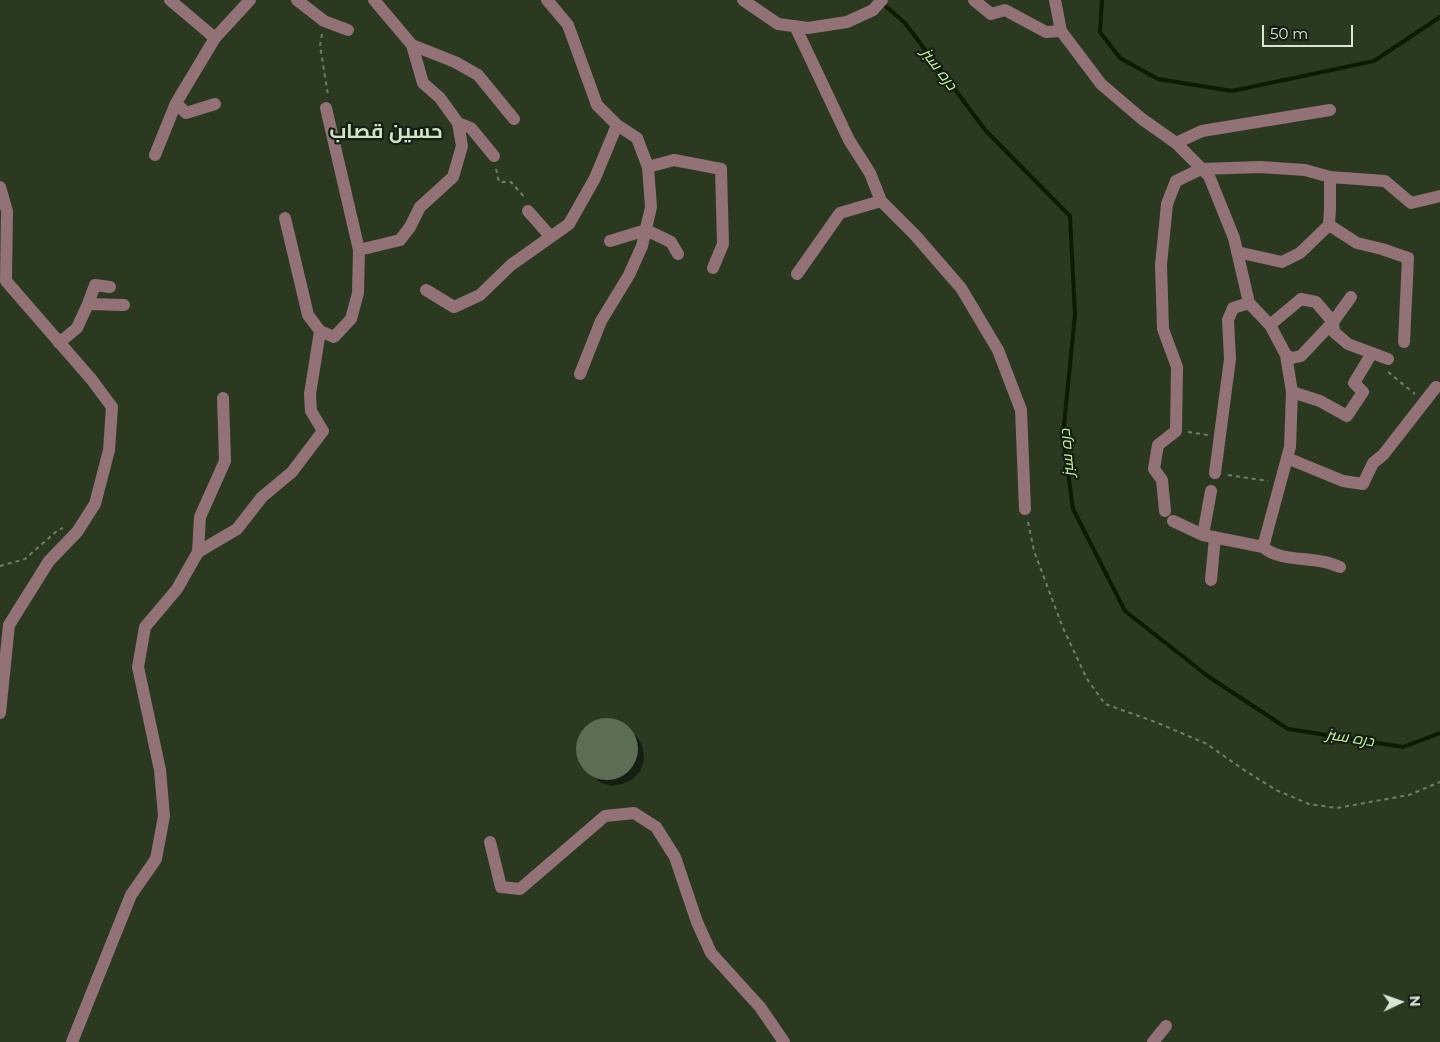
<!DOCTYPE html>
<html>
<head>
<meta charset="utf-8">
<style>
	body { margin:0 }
	#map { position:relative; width:1440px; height:1042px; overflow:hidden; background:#2a3920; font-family:Montserrat,sans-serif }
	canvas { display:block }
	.north { position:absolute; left:1375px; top:977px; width:50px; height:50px; -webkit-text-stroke:4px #171e13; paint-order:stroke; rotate:87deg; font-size:14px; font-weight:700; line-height:20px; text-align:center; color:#dae4d5 }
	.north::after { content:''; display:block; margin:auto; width:18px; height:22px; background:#dae4d5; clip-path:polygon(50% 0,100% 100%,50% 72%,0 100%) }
	.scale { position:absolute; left:1262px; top:25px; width:91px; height:22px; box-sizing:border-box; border:2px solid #dae4d5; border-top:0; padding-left:6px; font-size:15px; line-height:18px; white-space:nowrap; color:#dae4d5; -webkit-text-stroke:4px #171e13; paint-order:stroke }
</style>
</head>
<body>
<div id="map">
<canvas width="1440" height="1042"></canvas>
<div class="north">N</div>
<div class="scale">50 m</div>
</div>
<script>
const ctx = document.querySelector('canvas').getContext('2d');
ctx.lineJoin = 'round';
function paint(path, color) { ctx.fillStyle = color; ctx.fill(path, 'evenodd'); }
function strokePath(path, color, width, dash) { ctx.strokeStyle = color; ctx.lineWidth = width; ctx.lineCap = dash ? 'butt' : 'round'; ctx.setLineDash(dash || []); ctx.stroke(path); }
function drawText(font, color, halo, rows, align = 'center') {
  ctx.font = font + ' Montserrat,Cairo,sans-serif'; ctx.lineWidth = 4.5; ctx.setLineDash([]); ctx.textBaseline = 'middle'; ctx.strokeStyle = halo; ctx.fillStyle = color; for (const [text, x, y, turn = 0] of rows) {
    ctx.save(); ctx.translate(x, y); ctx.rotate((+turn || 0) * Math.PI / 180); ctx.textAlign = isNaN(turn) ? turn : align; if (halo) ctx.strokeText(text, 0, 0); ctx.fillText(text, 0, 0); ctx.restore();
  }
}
paint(new Path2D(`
	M604,719L615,720L625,725L639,739L643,749L644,760L640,771L633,779L623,784L612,786L601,783L586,770L580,761L578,750L579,739L585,729L593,723Z`), '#0007');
strokePath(new Path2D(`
	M1102,0L1100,32L1120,58L1158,79L1232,91L1374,61L1440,17
	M882,3L905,23L986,131L1070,216L1075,315L1063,435L1073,509L1125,611L1209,677L1288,729L1403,747L1440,733`), '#0b1c01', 4);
paint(new Path2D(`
	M576 749a31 31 0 1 1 62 0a31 31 0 1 1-62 0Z`), '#5c6d53');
strokePath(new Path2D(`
	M322,34L320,46L328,95
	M496,169L499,182H511L526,199
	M1388,372L1415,394
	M1188,432L1208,435
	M1228,475L1268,481
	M1028,522L1034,551L1063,628L1087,679L1105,704L1158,723L1207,744L1241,768L1276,790L1309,804L1337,808L1409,795L1440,782
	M0,566L25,559L58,530L63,528`), '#707d68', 2, [4, 4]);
strokePath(new Path2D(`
	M170,0L215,38
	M297,0L324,21L348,30
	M743,0L778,24L808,28L847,22L873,10L882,0
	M974,0L991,14L1005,10L1046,32L1061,31
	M1055,0L1061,31L1101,84L1142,119L1176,143L1209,176L1234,238L1249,303L1270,325L1286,355L1292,392L1290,447L1263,547
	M795,26L849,140L870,173L881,201L915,235L961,288L998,350L1021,410L1025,509
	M412,45L455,62L478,75L514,119
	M176,103L186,113L215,104
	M326,108L359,250L400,240L410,227L420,207L453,177L462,146L458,123L440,98L423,83L412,45L374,0
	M458,123L471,128L494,156
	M1176,143L1202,131L1330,110
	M155,155L176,103L215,38L250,0
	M648,167L674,160L721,169L723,244L713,268
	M1330,177L1385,181L1411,203L1440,196
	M0,187L7,211L6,281L92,380L112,407L109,450L95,504L77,532L49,561L9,625L0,713
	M528,211L551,237
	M285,218L308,315L320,331
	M610,241L646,230L671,242L678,254
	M1237,252L1282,262L1300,253L1329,225
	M797,274L840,213L881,201
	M426,290L454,307L480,295L511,265L569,224L595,178L617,125L597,105L568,25L547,0
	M88,304L95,285L110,287
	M1333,322L1334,332L1348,344L1388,359
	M1270,325L1301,299L1316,302L1333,322L1351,297
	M59,343L77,328L88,304L124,305
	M1286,355L1292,358L1301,356L1333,322
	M580,374L601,321L629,275L642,246L651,207L648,167L637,138L617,125
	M1292,392L1320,401L1347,416L1363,392L1354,383L1372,353
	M1287,458L1343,481L1363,484L1373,463L1383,455L1436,387
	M1215,473L1230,359L1228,320L1233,308L1249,303
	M1211,491L1203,535L1263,547C1279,561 1304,557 1324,562C1330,563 1335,565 1340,567
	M1165,511L1162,480L1154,469L1158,445L1176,431L1177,367L1163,329L1161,265L1167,204L1176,181L1201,169L1260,167L1305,170L1330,177V208L1329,225L1357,243L1382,249L1408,258L1404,342
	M1173,521L1203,535
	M198,552L200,517L225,461L223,398
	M1211,580L1215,537
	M490,842L501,887L520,889L605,816L634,813L656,827L675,857L697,922L711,953L760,1007L784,1042
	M72,1042L131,895L156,859L164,816L160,770L138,667L145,627L177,589L198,552L237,529L262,497L292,472L323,431L311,411L310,394L320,331L334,337L351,319L358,293L359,250
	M1153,1042L1166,1026`), '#927277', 12);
drawText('italic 16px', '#bff49f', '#171e13', [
	["دره سبز",939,69,53],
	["دره سبز",1067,453,-95],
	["دره سبز",1350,738,9]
]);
drawText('bold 20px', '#d0e3c5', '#171e13', [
	["حسین قصاب",386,132]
]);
</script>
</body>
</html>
